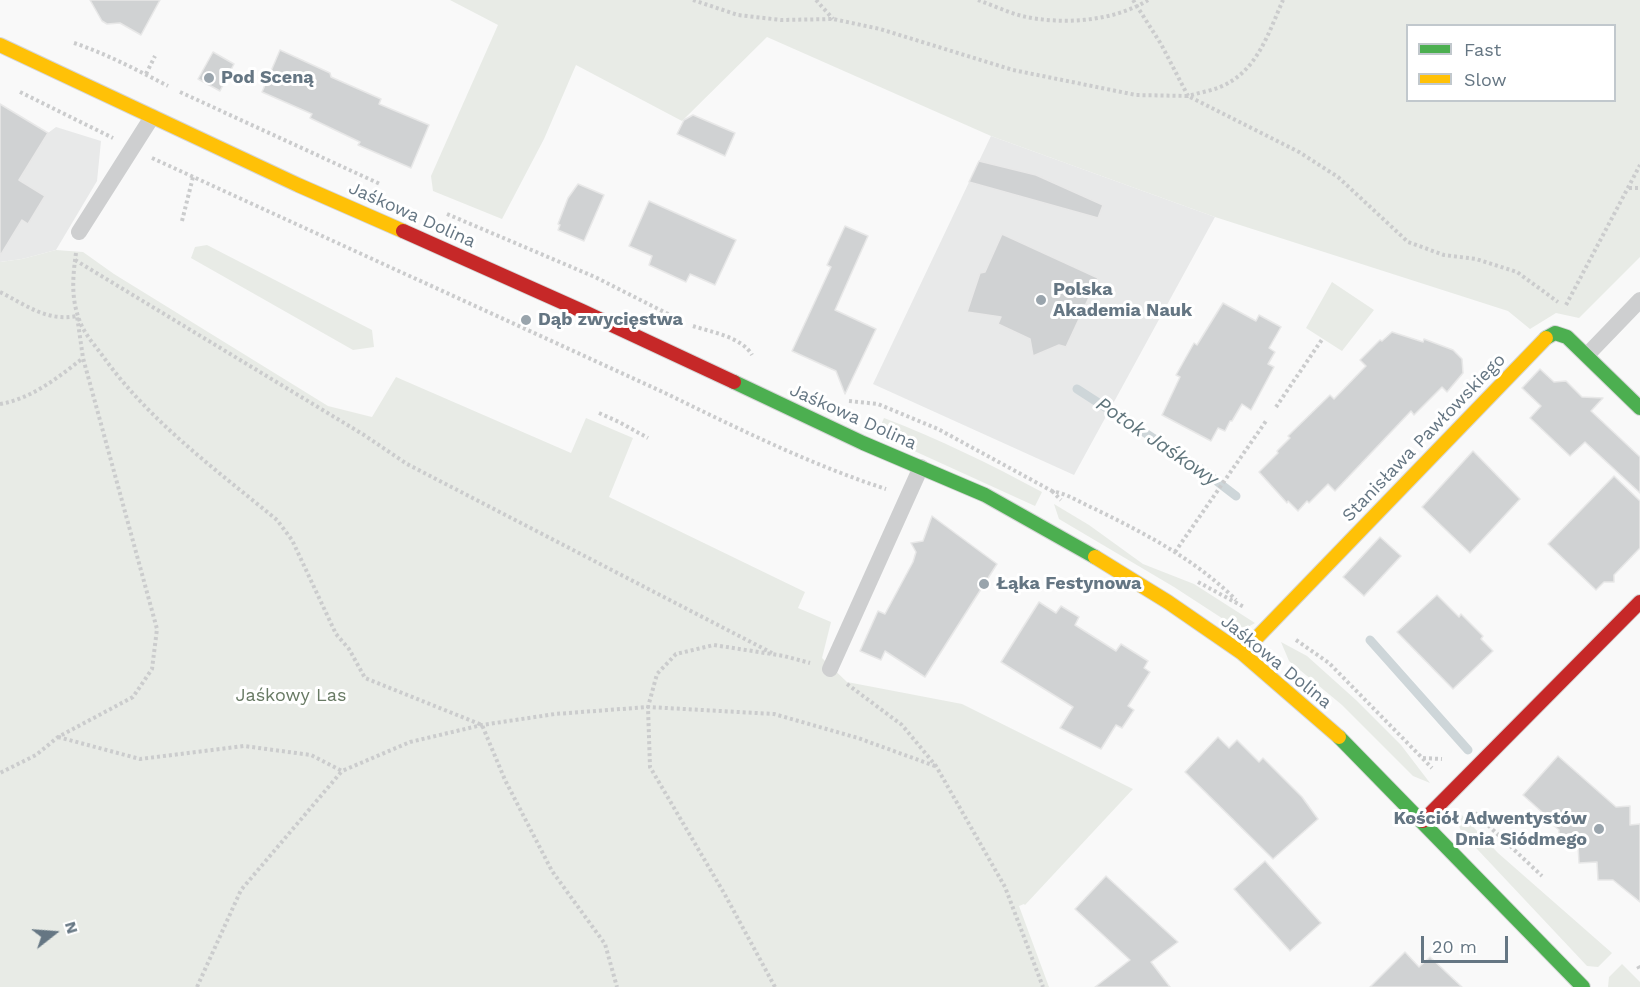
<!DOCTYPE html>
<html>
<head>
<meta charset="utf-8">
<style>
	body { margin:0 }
	#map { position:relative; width:1640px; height:987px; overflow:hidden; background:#f9f9f9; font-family:"Work Sans",sans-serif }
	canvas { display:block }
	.legend { position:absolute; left:1406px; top:24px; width:210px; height:78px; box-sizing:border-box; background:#fff; border:2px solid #c1c8cd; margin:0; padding:8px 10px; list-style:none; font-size:18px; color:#657683 }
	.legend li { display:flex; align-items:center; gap:12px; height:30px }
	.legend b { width:30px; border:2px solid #c1c8cd }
	.north { position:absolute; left:24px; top:903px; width:60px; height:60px; -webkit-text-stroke:4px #fff; paint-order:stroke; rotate:73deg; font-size:16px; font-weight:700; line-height:24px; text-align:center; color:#657683 }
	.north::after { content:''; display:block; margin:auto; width:21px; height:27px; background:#657683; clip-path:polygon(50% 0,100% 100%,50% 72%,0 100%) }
	.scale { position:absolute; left:1421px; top:936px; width:87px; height:27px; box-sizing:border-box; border:3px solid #657683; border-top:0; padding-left:8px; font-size:18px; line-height:21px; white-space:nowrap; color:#657683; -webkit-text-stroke:4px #fff; paint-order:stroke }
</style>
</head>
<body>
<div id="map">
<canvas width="1640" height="987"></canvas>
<ul class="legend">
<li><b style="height:8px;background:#4caf50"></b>Fast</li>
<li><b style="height:8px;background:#ffc107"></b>Slow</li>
</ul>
<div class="north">N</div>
<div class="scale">20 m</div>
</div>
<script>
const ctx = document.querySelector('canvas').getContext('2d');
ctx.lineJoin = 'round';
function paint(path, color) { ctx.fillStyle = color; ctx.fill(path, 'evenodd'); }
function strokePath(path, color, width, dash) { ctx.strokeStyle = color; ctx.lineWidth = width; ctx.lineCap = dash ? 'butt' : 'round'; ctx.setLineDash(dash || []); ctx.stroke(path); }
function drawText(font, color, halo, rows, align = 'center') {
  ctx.font = font + ' "Work Sans",sans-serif'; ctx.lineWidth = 6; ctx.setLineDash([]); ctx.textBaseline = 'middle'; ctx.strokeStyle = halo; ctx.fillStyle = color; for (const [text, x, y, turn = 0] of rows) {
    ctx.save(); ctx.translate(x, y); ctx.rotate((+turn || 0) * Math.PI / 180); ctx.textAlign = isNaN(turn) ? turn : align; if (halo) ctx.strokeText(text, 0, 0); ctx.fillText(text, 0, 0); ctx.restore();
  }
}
paint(new Path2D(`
	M0,104L48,133L56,127L101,141L97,181L56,250L22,259L0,262Z
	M991,136L1215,217L1074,475L873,384Z`), '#e8e9e9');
paint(new Path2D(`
	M450,0H1640V257L1579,318L1556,313L1530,329L1508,311L1215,217L991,136L767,37L682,121L576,65L544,139L502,219L433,191L431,176L498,25ZM1408,26H1614V100H1408Z
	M207,245L372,330L374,347L353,350L191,258L195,247Z
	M56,250L83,252L114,274L328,406L372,417L396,377L571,453L586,418L633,438L609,497L805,592L798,608L831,622L822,658L847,682L962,704L1133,789L1025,905L1024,904L1019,906L1049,987H0V262L22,259Z
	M1332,282L1374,310L1342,351L1306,328Z
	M884,418C939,439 990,464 1042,492L1035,506L877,434Z
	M1054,504L1089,525L1143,564L1194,584L1255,623L1246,628L1234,626L1174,587L1059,519Z
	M1281,642L1307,656L1356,700L1401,745L1430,783L1413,776L1342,705L1289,661Z
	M1458,811L1498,853L1612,953L1598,967L1587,966L1462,833L1458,824Z
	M1622,964L1640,982V987H1608L1609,977Z`), '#e8ebe6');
strokePath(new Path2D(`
	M1077,389L1201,469L1236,496
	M1370,640L1468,750`), '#ced6d9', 9);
const building = new Path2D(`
	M90,0H160L141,35L120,23L107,24L102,21Z
	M280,50L330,73L331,77L381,99L379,104L429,125L411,168L358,145L360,142L310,118L312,114L262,92Z
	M213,52L234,64L220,91L198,79Z
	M0,104L48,133L19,180L45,196L28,224L22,220L0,256Z
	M693,115L735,133L725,156L677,134L684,120Z
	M979,161L1036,175L1103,205L1098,218L969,182Z
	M578,184L604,195L584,241L558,230L560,225L558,224L568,198Z
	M649,201L736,240L715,285L690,274L686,282L649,265L652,256L629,246Z
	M845,226L868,236L835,310L876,329L845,394L836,371L792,351L831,267L827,265Z
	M1002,234L1098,278L1066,347L1059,345L1033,356L1030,339L998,324L1001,317L967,312L980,273L985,272Z
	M1223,303L1256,321L1259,315L1281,327L1269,348L1275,352L1268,364L1274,367L1251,410L1242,404L1232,421H1230L1225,431L1218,428L1211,441L1162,415L1180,377L1176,375L1194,343L1197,345Z
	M1392,332L1423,342L1424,339L1453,350L1462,359L1463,373L1447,392L1442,387L1414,415L1411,411L1335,491L1328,484L1309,503L1307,501L1298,511L1288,501L1287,503L1259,472L1278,453L1277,451L1290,438L1288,436L1330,395L1334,399L1366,366L1360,360L1380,340L1382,341Z
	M1540,369L1554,382L1566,381L1582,397L1603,398L1591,411L1640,457V493L1585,442L1570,456L1530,418L1541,406L1522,388Z
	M1473,451L1520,499L1470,553L1422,507Z
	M1614,476L1640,501V548L1614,575V582H1604L1596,590L1548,544Z
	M932,516L997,564L925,677L885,651L881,660L860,651L878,611L885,614L913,562L916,552L911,543L923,541Z
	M1380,537L1401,556L1364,596L1343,577Z
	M1437,595L1459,617L1461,614L1483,636L1481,639L1493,651L1453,689L1397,632Z
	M1039,602L1056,613L1061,606L1079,617L1075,625L1116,651L1121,644L1148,661L1144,668L1150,672L1128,706L1134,710L1122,728L1116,725L1101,749L1060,728L1073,707L1001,662Z
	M1218,737L1229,748L1237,740L1259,762L1263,758L1302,797L1318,819L1273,859L1185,772Z
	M1558,756L1616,807L1630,806V825L1640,824V902L1613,880H1598L1597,862L1579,863L1578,845L1559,846V830L1552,824L1553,822L1523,795Z
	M1265,861L1321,923L1290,951L1234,889Z
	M1106,876L1178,942L1151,962L1170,987H1095L1130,960L1075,909Z
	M1405,952L1419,967L1430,957L1462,987H1370Z`);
paint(building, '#d0d2d3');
strokePath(building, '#e8e8e8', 1.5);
const fast = new Path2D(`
	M1546,338L1555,333L1567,337L1640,408
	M734,382L863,443L985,495L1095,557
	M1339,737L1583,987`);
const slow = new Path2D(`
	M0,45L298,185L403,231
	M1095,557L1168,602L1242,653L1339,737
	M1242,653L1546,338`);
const jam = new Path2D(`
	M403,231L582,311L734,382
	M1423,821L1640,602`);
strokePath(fast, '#d5d6d7', 16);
strokePath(slow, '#d5d6d7', 16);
strokePath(jam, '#d5d6d7', 16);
strokePath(new Path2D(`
	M693,0L738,15L781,20L833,19L880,29L1013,70L1136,95L1188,96L1299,152L1338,177L1408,242L1444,255L1476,259L1517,272L1558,302
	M816,0L833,19
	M978,0C992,5 1007,12 1022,16C1061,25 1113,22 1148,0
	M1133,0L1161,44L1188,96C1198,93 1210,91 1220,87C1257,72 1268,34 1283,0
	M74,43C107,54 137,70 168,86
	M146,74L155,56
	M20,92L113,138
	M180,92L380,184
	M152,158L665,393C737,428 809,464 886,489
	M1629,188H1640
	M447,214L595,277L678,319
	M182,221L193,177
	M76,253C73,274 71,296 78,316C82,331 93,343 102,355C149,421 215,469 277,520L292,540L336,634L349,649L365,678L482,725L505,780L552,871L605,944L617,987
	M75,260L364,435L407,464L772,653
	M0,292C26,305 47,322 77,316L83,358L157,629L152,669L133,697L58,737L36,755L0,773
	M1566,305L1640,165
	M693,326C711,332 742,337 752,355
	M849,401L878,404L938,429L1052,491C1068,494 1081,503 1095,509C1146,534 1196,560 1236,600
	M0,404C31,399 59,377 83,358
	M1276,407L1323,338
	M599,413L619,422L648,438
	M1052,491L1061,500
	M1175,552L1266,421
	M1198,582L1244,607
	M1296,640L1329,663L1432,768
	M847,684L902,725L936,766L1005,887L1043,987
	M58,737L140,759L244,746L311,755L342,771L410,742L482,725L555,714L648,707L774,714L858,738L935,766
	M1423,758L1442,759
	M1475,813L1542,876
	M1638,966L1640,970
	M197,987L241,890L342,771
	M775,987L724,893L650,767L648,707L657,674L676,654L714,645L784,656L810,663`), '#cbcccd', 4, [3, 3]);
strokePath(new Path2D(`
	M79,232L152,117
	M1587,355L1640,300
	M830,669L921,467`), '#cecfd0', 16);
strokePath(fast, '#4caf50', 14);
strokePath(slow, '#ffc107', 14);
strokePath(jam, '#c62828', 14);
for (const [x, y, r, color] of [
	[209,78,6,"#99a4ac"],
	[1041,300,6,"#99a4ac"],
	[526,320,6,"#99a4ac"],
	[984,584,6,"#99a4ac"],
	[1599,829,6,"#99a4ac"]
]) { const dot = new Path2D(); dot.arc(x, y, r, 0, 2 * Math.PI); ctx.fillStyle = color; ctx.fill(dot); strokePath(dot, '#fff', 2); }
drawText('bold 18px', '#657683', '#fff', [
	["Pod Sceną",221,78],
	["Polska",1053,290],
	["Akademia Nauk",1053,311],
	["Dąb zwycięstwa",538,320],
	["Łąka Festynowa",996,584],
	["Kościół Adwentystów",1587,819,"right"],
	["Dnia Siódmego",1587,840,"right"]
], 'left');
drawText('18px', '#657683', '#fff', [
	["Jaśkowa Dolina",412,215,24],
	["Jaśkowa Dolina",853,417,24],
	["Stanisława Pawłowskiego",1424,438,-46],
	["Jaśkowa Dolina",1276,662,39]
]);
drawText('18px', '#687a64', '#fff', [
	["Jaśkowy Las",291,696]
]);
drawText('italic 20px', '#60757c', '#fff', [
	["Potok Jaśkowy",1157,442,34]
]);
</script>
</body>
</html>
